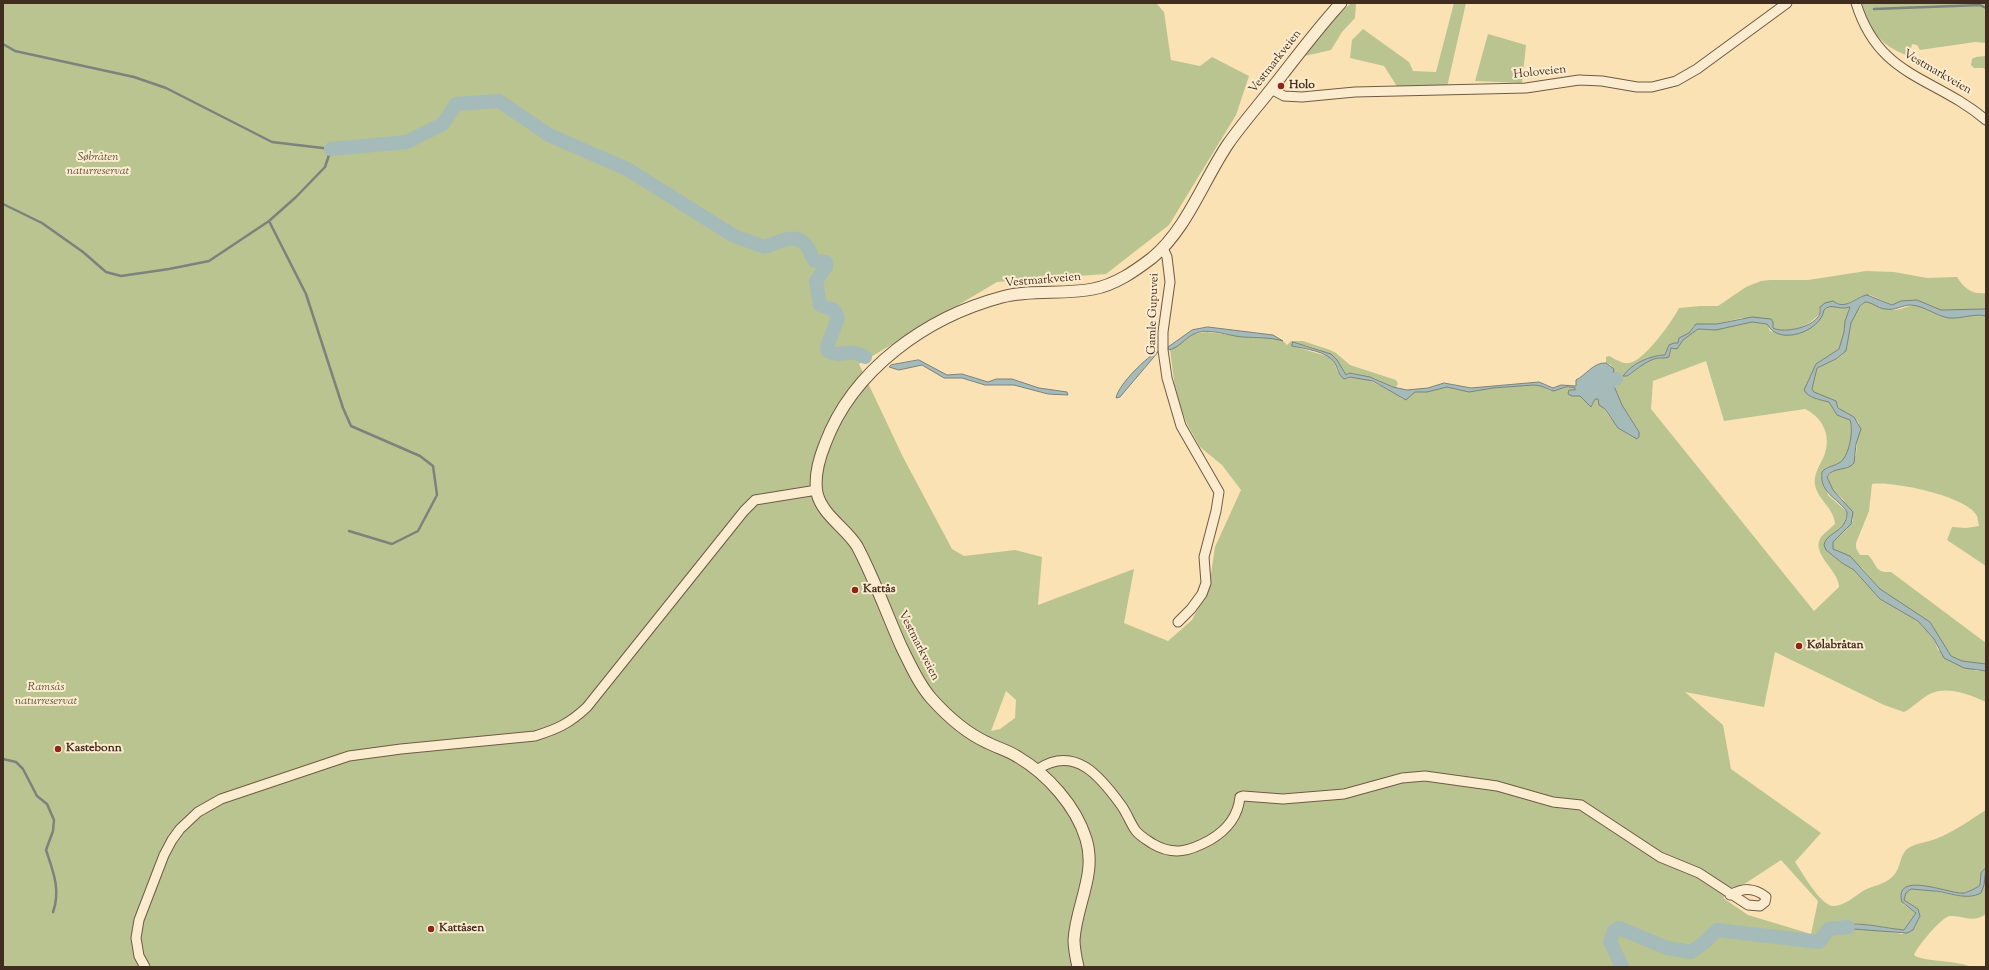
<!DOCTYPE html>
<html>
<head>
<meta charset="utf-8">
<style>
	body { margin:0 }
	#map { position:relative; width:1989px; height:970px; overflow:hidden; background:#fae2b5; font-family:"Sorts Mill Goudy",serif }
	canvas { display:block }
	.frame { position:absolute; inset:0; border:4px solid #412c20; pointer-events:none }
</style>
</head>
<body>
<div id="map">
<canvas width="1989" height="970"></canvas>
<div class="frame"></div>
</div>
<script>
const ctx = document.querySelector('canvas').getContext('2d');
ctx.lineJoin = 'round';
function paint(path, color) { ctx.fillStyle = color; ctx.fill(path, 'evenodd'); }
function strokePath(path, color, width, dash) { ctx.strokeStyle = color; ctx.lineWidth = width; ctx.lineCap = dash ? 'butt' : 'round'; ctx.setLineDash(dash || []); ctx.stroke(path); }
function drawText(font, color, halo, rows, align = 'center') {
  ctx.font = font + ' "Sorts Mill Goudy",serif'; ctx.lineWidth = 4; ctx.setLineDash([]); ctx.textBaseline = 'middle'; ctx.strokeStyle = halo; ctx.fillStyle = color; for (const [text, x, y, turn = 0] of rows) {
    ctx.save(); ctx.translate(x, y); ctx.rotate((+turn || 0) * Math.PI / 180); ctx.textAlign = isNaN(turn) ? turn : align; if (halo) ctx.strokeText(text, 0, 0); ctx.fillText(text, 0, 0); ctx.restore();
  }
}
paint(new Path2D(`
	M3,3H1156L1164,12L1171,60L1200,66L1212,57L1249,76L1236,115L1169,225L1106,274L997,282L859,364L903,457L952,549L964,556L1015,550L1042,557L1038,605L1134,569L1124,623L1168,641L1192,620L1209,588L1215,547L1241,490L1222,465L1200,447L1187,424L1176,395L1170,350L1194,334L1207,332L1245,337L1276,338L1283,341L1287,345L1291,341H1303L1330,350L1336,353L1350,365L1396,380L1398,384L1395,388L1374,378L1349,373L1346,375C1343,371 1342,367 1339,364C1328,350 1312,347 1296,343L1292,346L1330,357L1335,364L1337,371L1346,379C1360,371 1386,390 1399,395L1402,399L1415,392H1427L1442,387H1449L1469,392L1493,388L1534,385L1541,386L1551,391C1559,388 1566,386 1576,388L1574,390H1571L1572,396L1580,395L1590,406H1592L1595,399H1598C1606,413 1621,437 1639,437L1638,430L1622,405L1612,379L1613,372L1611,365L1606,363V357L1609,356C1615,359 1622,364 1629,363C1644,361 1672,322 1679,308L1700,306H1718L1746,287L1761,281L1770,280H1808L1866,271L1894,272L1927,278L1957,277C1964,288 1972,295 1986,293V309L1941,310L1917,300L1901,301L1893,305L1870,295L1862,296L1845,305L1836,303L1819,309L1820,313C1811,325 1788,336 1773,328V322L1741,318L1717,324L1694,326L1689,333L1679,338L1678,343H1674L1665,355C1651,355 1631,364 1623,376H1627C1633,372 1639,366 1646,362C1654,358 1662,359 1670,355L1671,348L1678,347L1683,340L1698,329L1716,330L1752,322L1767,324L1770,331C1790,336 1802,338 1815,321C1819,316 1822,310 1827,306C1835,304 1842,309 1850,307L1845,321L1844,332L1839,349L1816,364L1806,385V393L1816,399L1829,402L1837,415L1850,420C1854,430 1849,457 1840,463C1836,465 1831,466 1827,467L1821,476L1828,495L1847,512L1844,525L1831,536L1826,550L1842,563L1854,570L1880,599L1918,621L1934,639L1938,650L1976,671H1986V702C1971,695 1948,686 1932,693C1922,697 1914,707 1904,712L1884,705L1775,652L1764,707L1685,692L1723,725L1731,769L1821,833L1795,862C1802,872 1821,907 1834,906C1844,906 1855,896 1863,891C1873,885 1885,885 1893,876C1901,869 1899,856 1907,849C1917,842 1928,843 1938,838C1955,831 1970,820 1986,810V868L1980,877V885C1960,907 1925,875 1904,889L1903,904L1916,913L1904,930C1879,927 1853,919 1829,927L1830,931L1840,928L1880,930L1902,934L1915,927L1920,916L1918,909L1904,900L1906,893L1911,889L1934,891L1960,896L1978,894L1986,875V914C1973,924 1963,915 1950,916C1941,917 1917,947 1914,955C1921,962 1959,960 1971,967H3ZM1706,361L1724,421L1805,409C1823,418 1832,436 1824,456C1820,465 1813,475 1815,485C1818,500 1834,508 1835,524C1831,528 1825,532 1821,537C1810,554 1839,570 1839,587L1814,611L1651,409L1653,381ZM1006,691L1016,700L1015,718L1000,729L991,731ZM1781,860L1818,901L1811,934L1748,915L1723,898Z
	M1351,3H1356L1355,18L1342,32L1331,50L1305,56L1328,25Z
	M1454,3H1466L1447,87L1398,88L1384,66L1350,58L1352,40L1363,29L1409,62L1413,71L1436,72Z
	M1862,3H1986V43L1975,42L1920,50L1917,45L1912,44L1910,53L1906,55C1880,45 1869,30 1862,3Z
	M1488,34L1526,45L1522,83L1475,81Z
	M1986,56V70L1983,68H1974L1971,65L1972,59L1976,57Z
	M1865,302C1874,302 1884,311 1894,310C1903,310 1908,304 1918,306C1929,309 1938,316 1949,318C1962,319 1974,313 1986,316V566L1947,540L1952,527L1966,528L1979,526C1978,523 1978,519 1977,516C1967,496 1892,481 1872,484L1869,511L1856,543V548L1860,555H1868C1878,565 1874,573 1891,572L1986,643V664L1962,661L1951,656L1930,622L1880,589L1862,568L1833,549V542L1847,529L1853,520L1843,499L1833,490L1827,477L1835,470L1847,468L1856,455L1859,423L1854,417L1841,411L1835,401L1814,392L1812,389L1817,368C1824,364 1836,361 1842,355C1850,347 1847,338 1849,329C1851,320 1858,308 1865,302Z`), '#bac490');
const water = new Path2D(`
	M1867,295L1892,305L1901,301L1917,300L1941,310L1986,309V316C1974,313 1962,319 1949,318C1936,316 1925,306 1911,305C1901,305 1896,311 1885,309C1877,308 1872,302 1865,302L1860,306L1851,323L1846,351L1836,359L1817,368L1812,389L1814,392L1836,401L1838,408L1854,417L1861,429L1856,444L1854,463C1847,472 1833,466 1827,477L1833,490L1853,512L1851,524L1833,542V549L1850,556L1880,589L1930,622L1951,656L1962,661L1986,664V671L1964,668L1944,658L1934,639L1918,621L1880,599L1854,570L1842,563L1826,550L1824,545C1827,531 1847,533 1847,512C1838,498 1819,493 1822,472C1827,466 1832,467 1839,463C1849,458 1854,430 1850,420L1837,415L1829,402C1821,400 1808,398 1804,390L1816,364L1839,349L1844,332L1845,321L1850,307C1838,311 1831,302 1824,310C1821,331 1779,347 1767,324L1752,322L1716,330L1698,329L1683,340L1677,349L1671,348L1669,357C1664,359 1659,357 1654,359C1643,363 1636,370 1627,376H1623C1631,364 1651,355 1665,355L1669,345L1674,343H1678L1679,338L1689,333L1696,324H1717L1752,317L1771,319L1773,322V328C1784,334 1816,327 1820,313C1820,311 1820,309 1820,307L1825,303L1833,301C1846,311 1855,297 1867,295Z
	M1208,327L1273,335L1283,341C1270,337 1257,338 1243,337C1228,336 1208,327 1194,334C1185,338 1178,349 1168,350V347L1192,330Z
	M1293,342L1331,354L1337,360L1346,375L1349,373L1370,377L1393,387L1407,390L1428,388L1444,383L1471,388L1539,382L1553,388L1561,385L1576,386V380C1586,375 1594,362 1606,363L1614,369L1612,381L1622,405L1639,432V437L1637,439L1618,428L1605,409L1599,405L1598,399H1595L1591,407L1580,396H1572L1568,394L1569,390H1575V388C1564,385 1562,389 1553,391L1541,386L1534,385L1493,388L1469,392L1447,387L1427,392H1415L1406,400L1373,381L1350,377L1344,379C1338,374 1338,369 1335,363C1327,351 1306,349 1292,346Z
	M1159,351L1120,397L1116,398C1118,385 1147,356 1159,351Z
	M919,360L947,375L962,374L988,382L996,379H1012L1039,388L1067,392L1068,395L1048,394L1014,385H985L962,378H944L922,365L899,370L889,367L891,365Z
	M1986,868L1984,885L1981,893C1966,901 1949,892 1934,891C1926,890 1919,890 1911,889L1906,893L1904,900L1918,909L1920,916L1913,930L1907,933L1840,928L1830,931L1829,927C1857,920 1876,927 1904,930L1916,913L1902,902C1893,869 1951,895 1964,893C1968,892 1977,888 1980,885L1981,873Z`);
paint(water, '#a4bbb9');
strokePath(water, '#7c827c', 1);
strokePath(new Path2D(`
	M1874,9L1980,5L1986,8
	M3,44L15,51L134,77L166,88L272,142L331,149L325,167L296,197L269,221L209,261L169,269L121,276L106,272L83,252L42,223L3,204
	M269,221L306,294L343,408L351,426L420,456L433,466L437,495L418,531L392,544L349,531
	M3,759L16,762L23,769L37,796L47,804L54,820L53,831L46,850C53,871 61,890 53,912`), '#7c827c', 2.5);
strokePath(new Path2D(`
	M331,149L407,142L443,124L456,104L499,101L549,135L627,169L734,236L765,247C778,242 795,232 806,245C810,250 811,256 815,261L826,262V267L816,281L820,305L834,310L838,318L827,347L828,351C842,359 847,347 865,357
	M1612,381L1616,379
	M1622,967L1610,941L1614,931L1619,928L1667,948L1691,952L1704,943L1717,930L1819,942L1829,929L1848,927`), '#a4bbb9', 14);
const minor = new Path2D(`
	M1856,3C1879,78 1934,76 1986,120
	M1271,89L1284,96L1302,97L1355,92L1526,88L1579,80L1602,81L1637,87H1652L1676,81L1697,69L1787,3
	M1163,248L1167,257L1170,282L1163,332V350L1167,378L1181,426L1219,492L1216,511L1204,557L1206,583L1202,594L1191,609L1178,622
	M1038,769C1075,745 1100,776 1121,805C1127,813 1130,823 1136,831C1141,837 1147,840 1153,844C1174,856 1190,851 1210,840C1227,830 1238,817 1240,797L1243,796L1283,799L1344,794L1402,778L1425,776L1497,786L1553,802L1581,805L1660,857L1699,873L1748,905L1760,906L1765,902L1766,897C1754,887 1743,888 1730,895
	M145,967L139,956L136,938L139,920L164,855L172,840L180,829L198,812L221,799L349,756L401,749L535,736C557,729 569,724 587,707L744,511L755,500L817,490`);
const tertiary = new Path2D(`
	M1078,967C1076,958 1074,949 1074,940C1076,905 1097,874 1086,839C1076,806 1047,774 1018,757C1009,751 998,748 988,743C966,733 947,716 931,698C918,683 910,664 901,646C886,612 874,578 857,546C846,528 822,515 817,493C814,477 819,459 825,444C853,369 927,317 1002,297C1032,289 1063,295 1093,289C1115,285 1135,271 1152,258C1187,229 1203,181 1228,144C1242,124 1258,106 1272,88C1295,59 1316,30 1341,3`);
strokePath(minor, '#6f5a45', 11);
strokePath(tertiary, '#6f5a45', 13);
strokePath(minor, '#fceccf', 9);
strokePath(tertiary, '#fceccf', 11);
for (const [x, y, r, color] of [
	[1281,86,4,"#8f2418"],
	[855,590,4,"#8f2418"],
	[1799,646,4,"#8f2418"],
	[58,749,4,"#8f2418"],
	[431,929,4,"#8f2418"]
]) { const dot = new Path2D(); dot.arc(x, y, r, 0, 2 * Math.PI); ctx.fillStyle = color; ctx.fill(dot); strokePath(dot, '#fceccf', 1.5); }
drawText('12px', '#412c20', '#fceccf', [
	["Vestmarkveien",1276,62,-52],
	["Holoveien",1540,73,-6],
	["Vestmarkveien",1937,73,30],
	["Vestmarkveien",1043,281,-5],
	["Gamle Gupuvei",1154,314,-88],
	["Vestmarkveien",918,646,63]
]);
drawText('bold 12px', '#412c20', '#fceccf', [
	["Holo",1289,86],
	["Kattås",863,590],
	["Kølabråtan",1807,646],
	["Kastebonn",66,749],
	["Kattåsen",439,929]
], 'left');
drawText('italic 12px', '#5f523c', '#fceccf', [
	["Søbråten",98,158],
	["naturreservat",98,172],
	["Ramsås",46,688],
	["naturreservat",46,702]
]);
</script>
</body>
</html>
